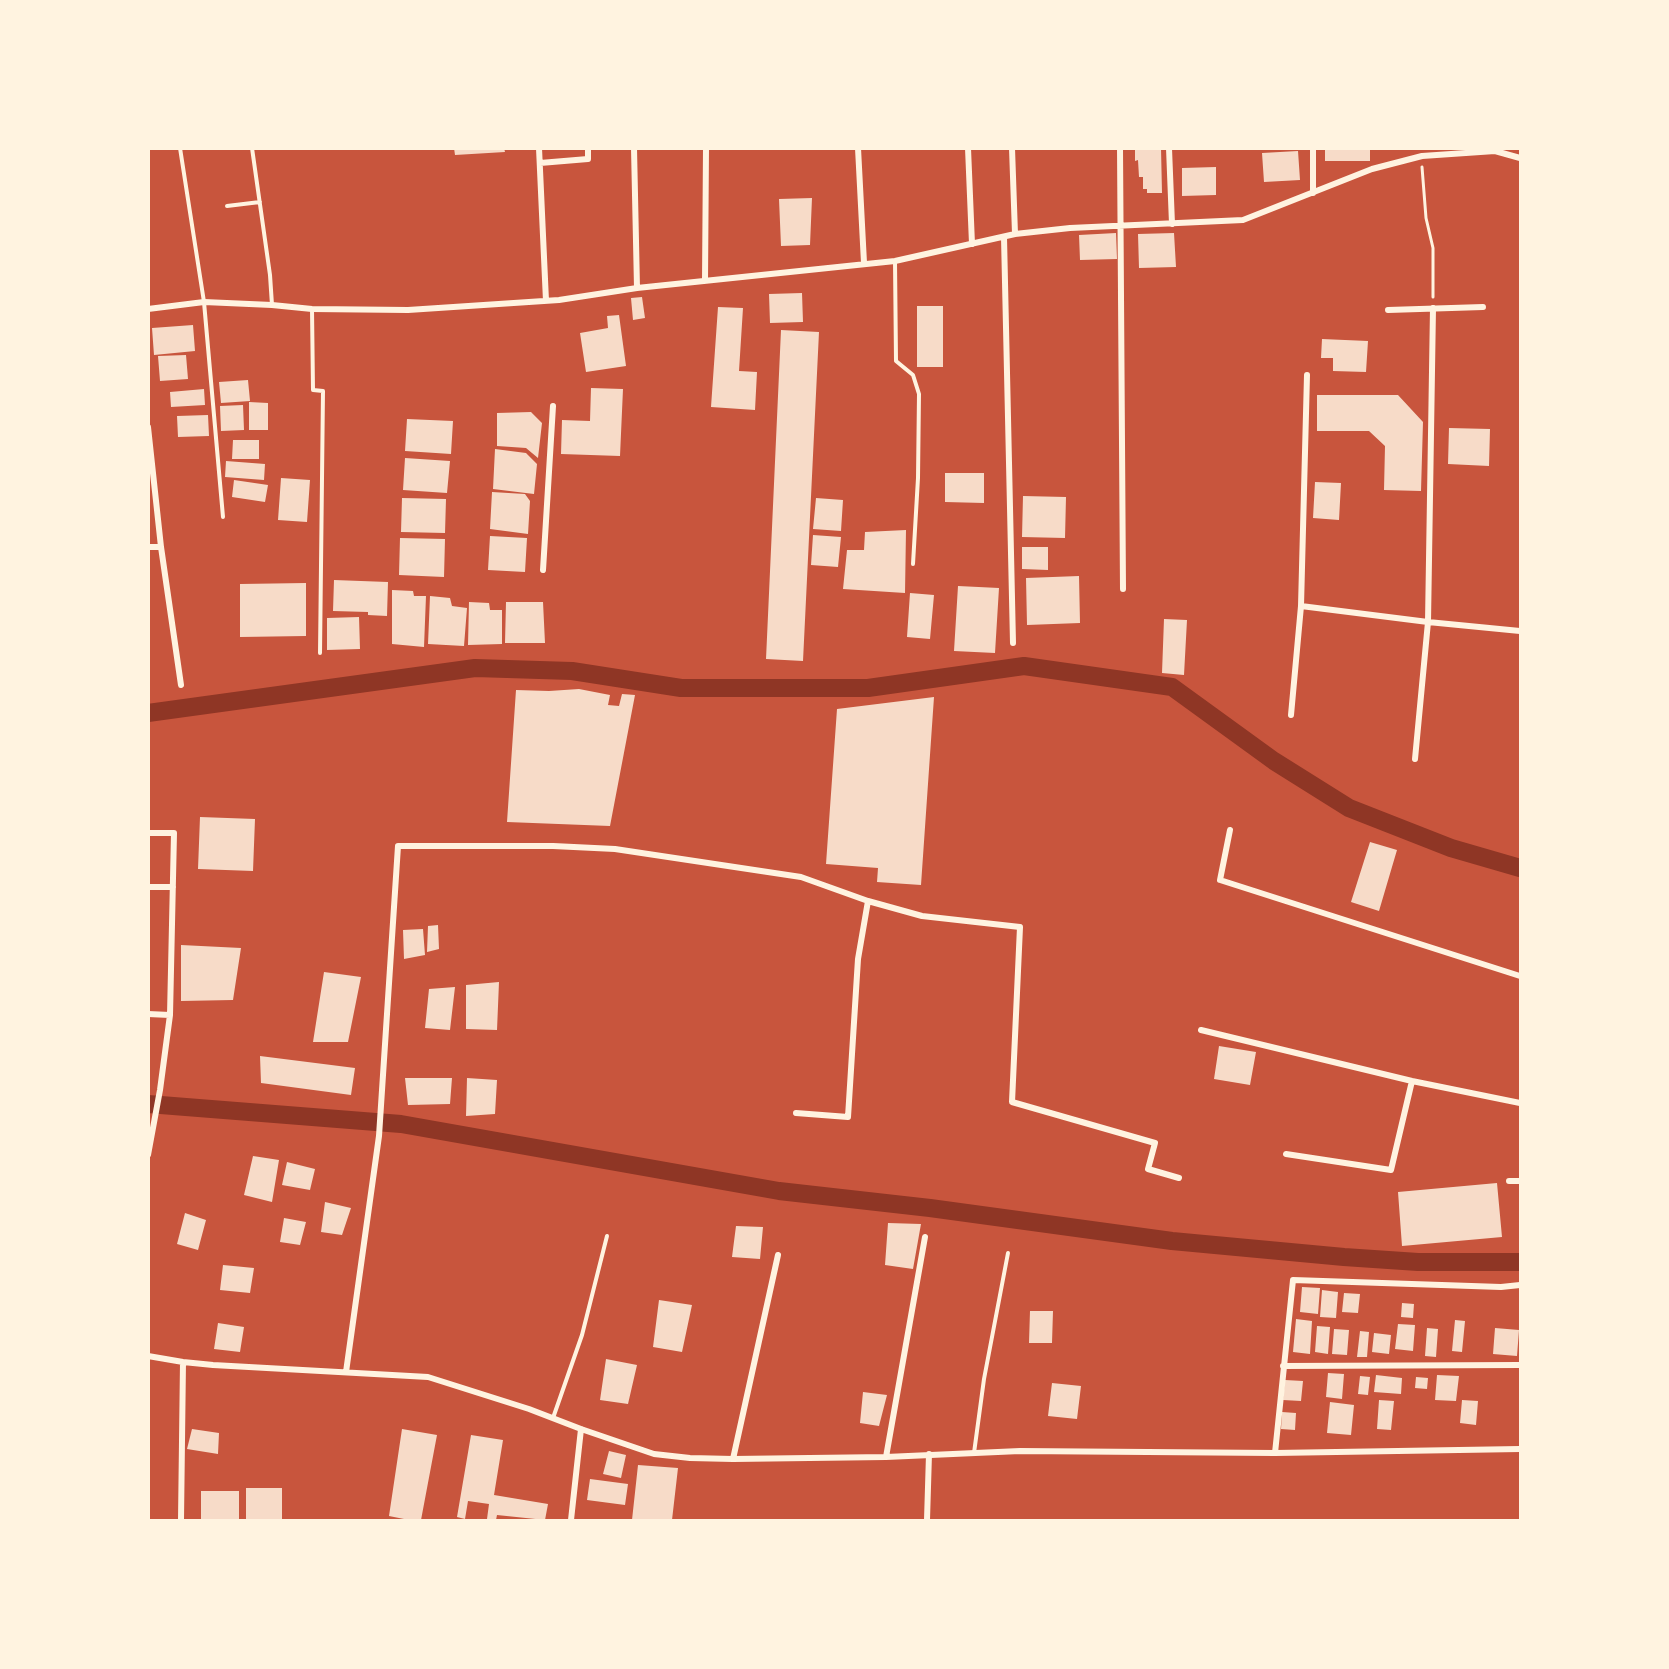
<!DOCTYPE html>
<html>
<head>
<meta charset="utf-8">
<style>
	body { margin:0 }
	#map { position:relative; width:1669px; height:1669px; overflow:hidden; background:#c8553d; font-family:"Crimson Pro",serif }
	canvas { display:block }
	.frame { position:absolute; inset:0; border:150px solid #fff3e0; pointer-events:none }
</style>
</head>
<body>
<div id="map">
<canvas width="1669" height="1669"></canvas>
<div class="frame"></div>
</div>
<script>
const ctx = document.querySelector('canvas').getContext('2d');
ctx.lineJoin = 'round';
function strokePath(path, color, width, dash) { ctx.strokeStyle = color; ctx.lineWidth = width; ctx.lineCap = dash ? 'butt' : 'round'; ctx.setLineDash(dash || []); ctx.stroke(path); }
function paint(path, color) { ctx.fillStyle = color; ctx.fill(path, 'evenodd'); }
strokePath(new Path2D(`
	M148,713L475,668L572,671L681,688H868L1024,666L1172,687L1274,761L1349,808L1451,848L1520,868
	M148,1104L401,1124L779,1191L930,1208L1172,1241L1344,1257L1418,1262H1520`), '#8f3625', 18);
paint(new Path2D(`
	M454,148H504L505,152L455,155Z
	M1135,148H1161L1162,193H1147V189H1143V177H1139L1138,160L1135,161Z
	M1325,148H1370V161H1325Z
	M1298,151L1300,180L1264,182L1262,153Z
	M1216,167V195L1182,196V168Z
	M812,198L810,245L781,246L779,199Z
	M1116,233L1117,259L1080,260L1079,235Z
	M1174,233L1176,267L1139,268L1138,234Z
	M802,293L803,322L770,323L769,294Z
	M642,297L645,318L633,320L631,298Z
	M917,306H943V367H917Z
	M718,307L743,308L739,371L757,372L755,410L711,407Z
	M619,315L626,366L586,372L580,333L608,328L607,316Z
	M193,325L195,351L154,355L152,328Z
	M781,330L819,332L803,661L766,659Z
	M1322,339L1368,341L1366,372L1333,371V358H1321Z
	M186,355L188,379L160,381L158,356Z
	M248,380L250,401L221,403L219,382Z
	M591,388L623,389L620,456L561,454L562,420L590,421Z
	M204,389L205,405L171,407L170,392Z
	M1317,395H1398L1423,422L1421,491L1384,490L1385,446L1369,431H1317Z
	M249,402L268,403V430H249Z
	M243,405L244,430L221,431L220,406Z
	M531,412L542,423L538,458L526,448L497,446V413Z
	M208,415L209,436L178,437L177,416Z
	M407,419L453,421L451,454L405,451Z
	M1449,428L1490,429L1489,466L1448,464Z
	M233,440H259V459H232Z
	M495,449L526,453L537,464L534,494L493,489Z
	M405,458L450,461L447,493L403,490Z
	M226,461L265,464L264,480L225,477Z
	M945,473H984V503L945,502Z
	M281,478L310,480L307,522L278,520Z
	M234,480L268,485L265,502L232,497Z
	M1315,482L1341,483L1339,520L1313,518Z
	M492,492L525,494L530,501L528,534L490,529Z
	M1023,496L1066,497L1065,538L1022,537Z
	M402,498L446,499L445,533L401,532Z
	M816,498L843,500L841,531L813,529Z
	M906,530L905,593L843,589L847,550H864L865,532Z
	M813,535L841,537L838,567L811,565Z
	M490,536L527,538L525,572L488,570Z
	M400,538L445,539L444,577L399,575Z
	M1022,547H1048V570L1022,569Z
	M1079,576L1080,623L1027,625L1026,578Z
	M334,580L388,582L387,616L368,615V612L333,611Z
	M306,583V636L240,637V584Z
	M958,586L999,588L995,653L954,651Z
	M392,590L413,591L414,596H426L424,647L392,644Z
	M910,593L934,595L930,639L907,637Z
	M430,596L450,598L452,606L467,608L464,646L428,644Z
	M469,602L489,603L490,610H502V644L468,645Z
	M506,602H543L545,643H505Z
	M359,617L360,649L327,650V618Z
	M1164,619L1187,620L1184,675L1162,673Z
	M579,689L610,695L608,705L619,706L622,694L635,695L610,826L507,822L516,690L549,691Z
	M934,697L921,885L877,882L878,868L826,864L837,709Z
	M200,817L255,819L253,871L198,869Z
	M1370,842L1397,850L1379,911L1351,902Z
	M438,925L439,949L427,952L428,926Z
	M423,929L425,955L404,959L403,930Z
	M181,945L241,948L233,1000L181,1001Z
	M324,972L361,977L348,1042H313Z
	M499,982L497,1030L466,1029V985Z
	M455,987L450,1030L425,1028L429,989Z
	M1219,1046L1256,1052L1250,1085L1214,1079Z
	M260,1056L355,1068L351,1095L261,1083Z
	M405,1078H452L450,1104L408,1105Z
	M467,1078L497,1080L495,1114L466,1116Z
	M253,1156L279,1160L272,1202L244,1195Z
	M287,1162L315,1169L310,1190L282,1185Z
	M1497,1183L1502,1237L1402,1246L1398,1192Z
	M325,1202L351,1208L342,1235L321,1232Z
	M185,1213L206,1220L198,1250L177,1244Z
	M284,1218L306,1222L300,1245L280,1242Z
	M888,1223L921,1224L913,1269L885,1265Z
	M736,1226L763,1227L760,1259L732,1257Z
	M223,1265L254,1268L250,1293L220,1290Z
	M1302,1287L1320,1288L1318,1314L1300,1312Z
	M1322,1290L1338,1292L1336,1318L1320,1317Z
	M1344,1293L1360,1294L1358,1313L1342,1312Z
	M659,1300L692,1305L682,1352L653,1347Z
	M1402,1303L1414,1304L1413,1318L1401,1317Z
	M1030,1311H1053L1052,1343H1029Z
	M1296,1319L1312,1321L1310,1354L1293,1352Z
	M1455,1320L1465,1321L1462,1352L1452,1351Z
	M218,1323L244,1327L240,1352L214,1349Z
	M1398,1324L1415,1325L1413,1351L1395,1349Z
	M1317,1326L1330,1327L1328,1354L1315,1352Z
	M1427,1328L1438,1329L1436,1357L1425,1356Z
	M1495,1328L1519,1330L1517,1356L1493,1354Z
	M1334,1329L1349,1330L1347,1355L1332,1354Z
	M1360,1331L1369,1332L1367,1357H1357Z
	M1374,1333L1391,1335L1389,1354L1372,1352Z
	M606,1359L637,1365L628,1404L600,1400Z
	M1328,1373L1344,1374L1342,1399L1326,1397Z
	M1376,1375L1402,1378L1401,1394L1374,1392Z
	M1437,1375L1459,1376L1456,1401L1435,1400Z
	M1360,1376L1370,1377L1368,1395L1358,1394Z
	M1416,1377L1428,1378L1427,1389L1415,1388Z
	M1285,1380L1303,1381L1301,1401L1283,1400Z
	M1052,1383L1081,1386L1077,1419L1048,1416Z
	M863,1392L887,1395L879,1426L860,1423Z
	M1379,1400L1394,1401L1391,1430L1377,1429Z
	M1462,1400L1478,1401L1476,1425L1460,1423Z
	M1330,1402L1354,1405L1351,1435L1327,1433Z
	M1282,1412L1296,1413L1295,1430L1281,1429Z
	M192,1429L219,1433L218,1454L187,1449Z
	M402,1429L437,1435L421,1520H409L389,1516Z
	M471,1435L503,1440L494,1495L548,1504L545,1520L497,1515L496,1520L487,1519L489,1504L468,1501L465,1519L457,1517Z
	M609,1451L626,1455L621,1478L603,1474Z
	M638,1465L678,1468L672,1520H632Z
	M590,1479L628,1484L625,1505L587,1500Z
	M246,1488H282V1520H246Z
	M201,1491H239V1520H201Z`), '#f7dbc8');
strokePath(new Path2D(`
	M1422,167L1426,218L1433,248V297`), '#fff3e0', 3);
strokePath(new Path2D(`
	M180,148L204,302L223,517
	M252,148L270,275L272,305
	M227,206L260,202
	M895,261L896,361L913,375L919,394L918,478L913,564
	M312,309L313,390L323,391L320,653
	M553,1418L582,1335L607,1236
	M974,1453L984,1379L1008,1253`), '#fff3e0', 4);
strokePath(new Path2D(`
	M539,148L546,301
	M634,148L637,288
	M858,148L864,263
	M968,148L972,244
	M1012,148L1015,234
	M1120,148L1123,589
	M1169,148L1172,224
	M540,163L588,159V148
	M1313,193V148
	M1004,237L1013,643
	M705,281L706,148
	M148,309L204,302L272,305L312,309L408,310L559,300L637,288L895,261L1015,234L1070,228L1243,220L1372,169L1422,156L1495,151L1520,158
	M1388,310L1483,307
	M148,427L161,547L181,685
	M148,547H161
	M543,570L553,406
	M1301,606L1428,622L1520,631
	M1291,715L1301,606L1307,375
	M1415,759L1428,622L1433,308
	M1230,830L1220,880L1520,976
	M148,833H174L170,1015L160,1090L148,1155
	M148,887H173
	M148,1014L170,1015
	M1201,1030L1412,1081L1520,1103
	M796,1113L848,1117L858,959L868,901
	M1286,1154L1391,1170L1412,1081
	M1509,1181H1520
	M148,1356L183,1362L213,1365L428,1377L529,1409L581,1429L654,1454L690,1458L733,1459L886,1457L1020,1451L1275,1453L1520,1449
	M1283,1366L1520,1365
	M346,1372L379,1136L398,846H553L615,849L801,877L868,901L922,916L1020,927L1012,1102L1155,1143L1148,1169L1179,1178
	M1275,1453L1293,1280L1501,1287L1520,1285
	M886,1457L925,1237
	M733,1459L778,1255
	M181,1520L183,1362
	M571,1520L581,1429
	M927,1520L929,1454`), '#fff3e0', 6);
</script>
</body>
</html>
